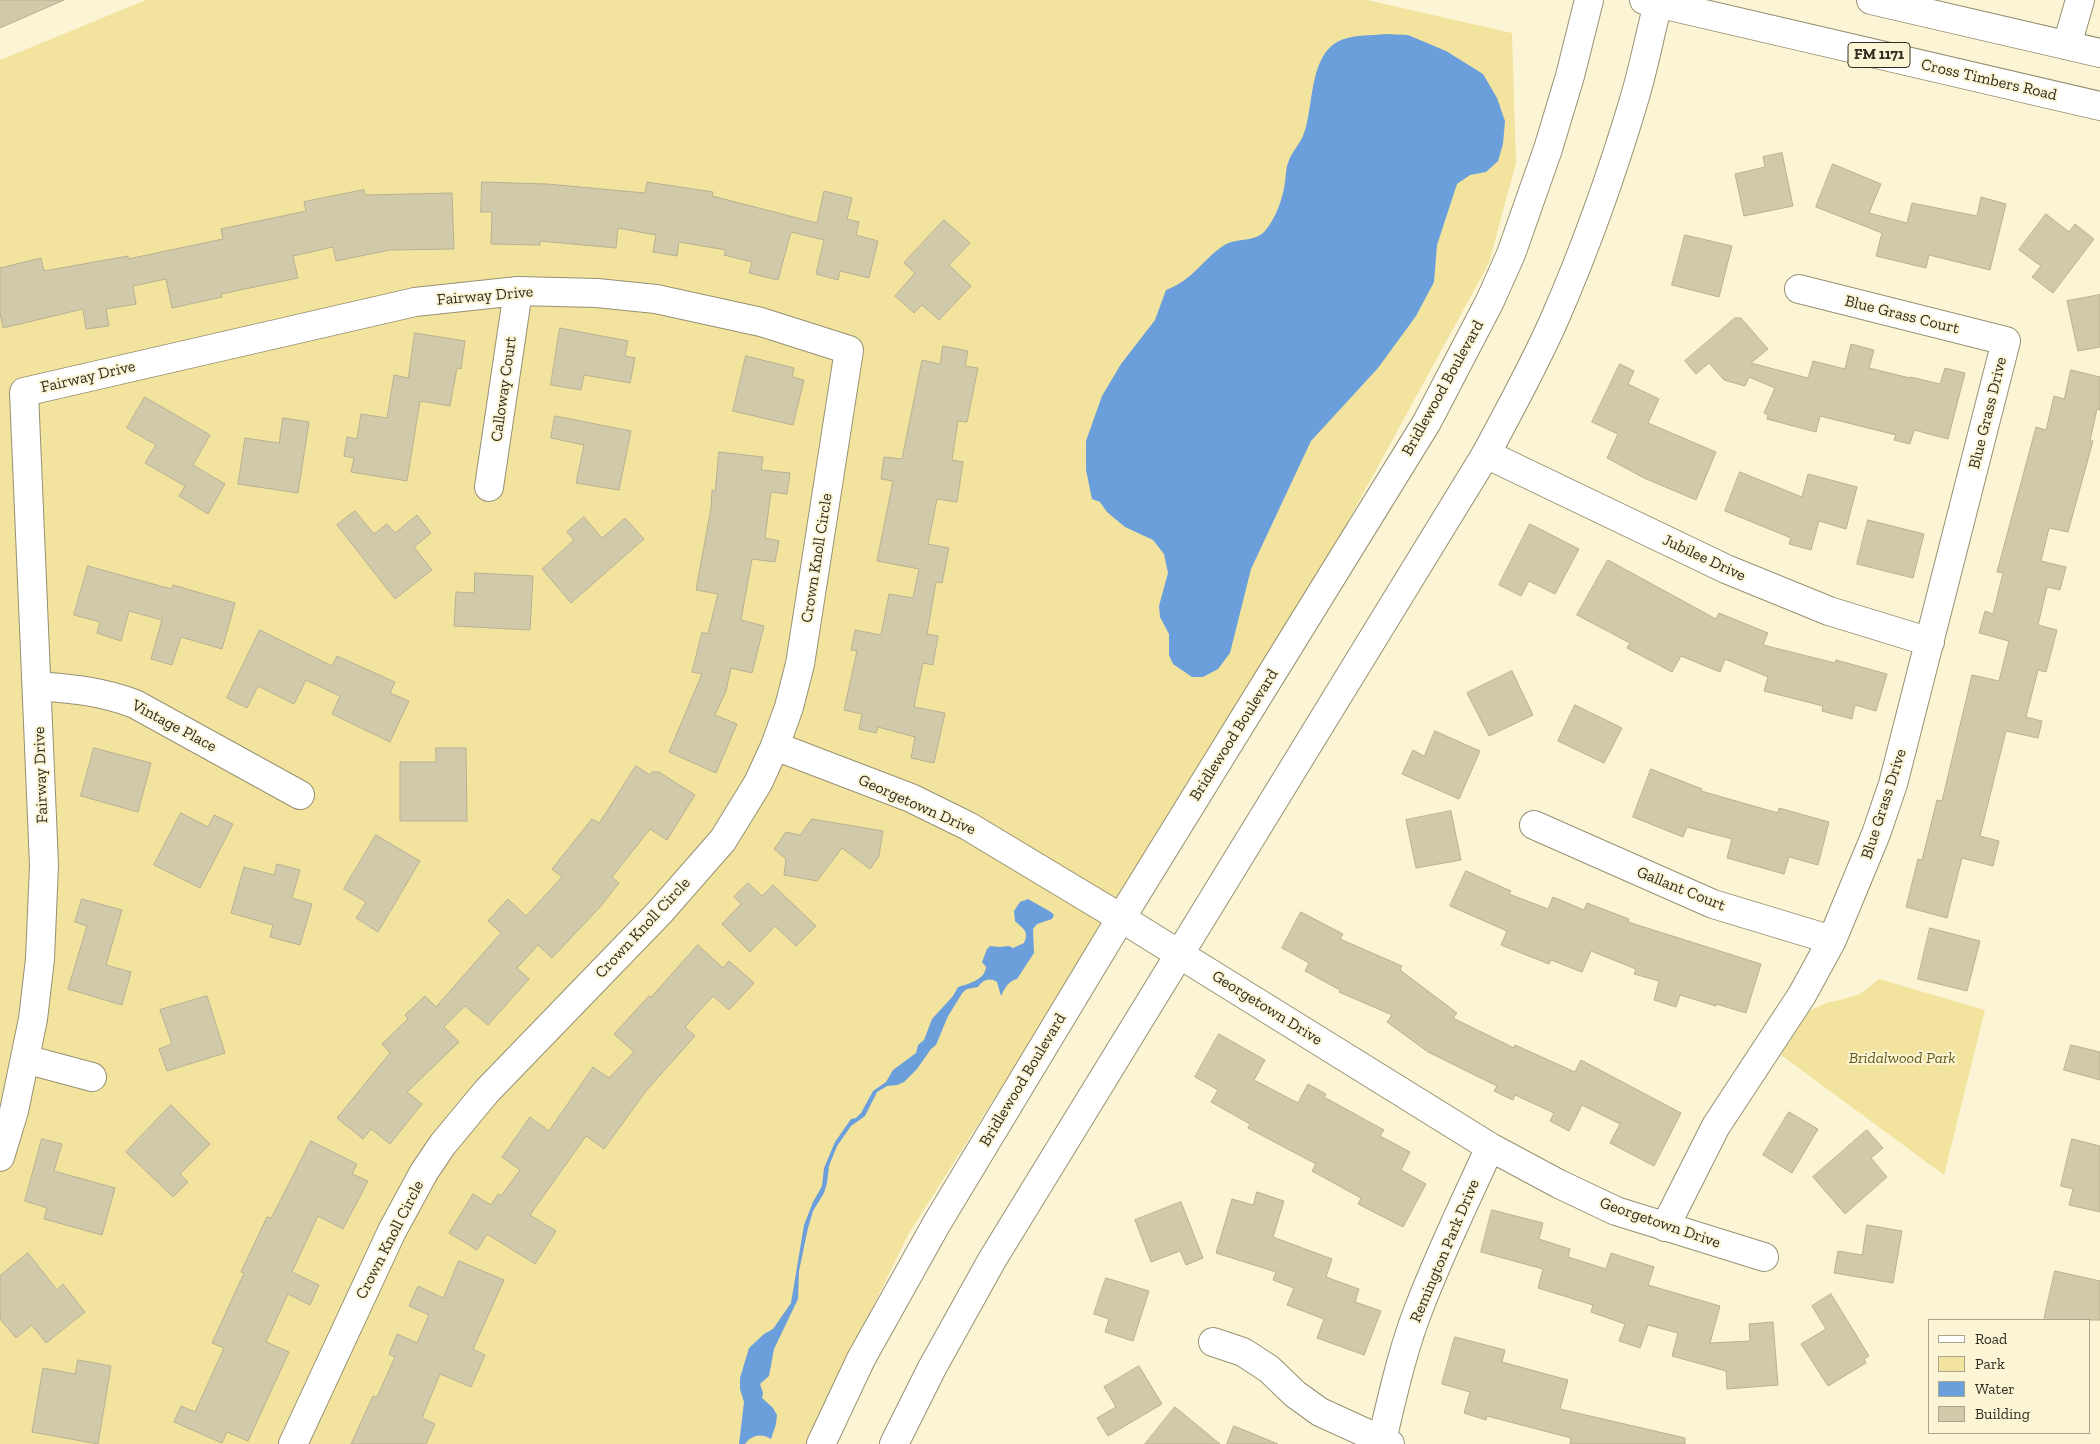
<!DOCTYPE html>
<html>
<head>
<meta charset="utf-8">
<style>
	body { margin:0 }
	#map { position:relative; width:2100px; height:1444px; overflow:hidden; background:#fbf5d5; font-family:"Zilla Slab",serif }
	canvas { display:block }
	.legend { position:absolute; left:1928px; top:1319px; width:162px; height:115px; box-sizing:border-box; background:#fbf5d5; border:1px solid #a9a58d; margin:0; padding:6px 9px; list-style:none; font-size:15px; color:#2f2d20 }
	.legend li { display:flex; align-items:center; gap:10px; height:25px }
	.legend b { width:25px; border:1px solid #a9a58d }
</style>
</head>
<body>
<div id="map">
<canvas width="2100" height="1444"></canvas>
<ul class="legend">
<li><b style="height:6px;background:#fff"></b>Road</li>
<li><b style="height:14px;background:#f2e39f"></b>Park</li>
<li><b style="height:14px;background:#6a9fdc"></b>Water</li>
<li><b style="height:14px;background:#d0c9aa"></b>Building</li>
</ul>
</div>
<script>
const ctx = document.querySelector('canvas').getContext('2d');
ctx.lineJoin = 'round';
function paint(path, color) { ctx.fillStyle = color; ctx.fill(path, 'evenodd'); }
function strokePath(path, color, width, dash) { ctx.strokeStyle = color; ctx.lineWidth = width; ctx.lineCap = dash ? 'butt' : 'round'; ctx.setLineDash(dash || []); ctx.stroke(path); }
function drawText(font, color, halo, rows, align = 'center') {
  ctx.font = font + ' "Zilla Slab",serif'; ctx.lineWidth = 4; ctx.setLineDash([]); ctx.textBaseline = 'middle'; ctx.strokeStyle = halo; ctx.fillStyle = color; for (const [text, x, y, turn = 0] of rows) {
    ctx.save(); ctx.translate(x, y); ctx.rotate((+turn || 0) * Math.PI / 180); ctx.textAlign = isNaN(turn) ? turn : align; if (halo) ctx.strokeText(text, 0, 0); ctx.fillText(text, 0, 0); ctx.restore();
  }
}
paint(new Path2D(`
	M146,0H1367L1512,33L1516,163L1489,263L1322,569L1142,865L908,1235L806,1444H0V60Z
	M1879,979L1985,1010L1944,1175L1781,1055L1809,1011L1826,1003L1844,999L1860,994Z`), '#f2e39f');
paint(new Path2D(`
	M1386,34L1408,35L1446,51L1483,74L1497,98L1505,121L1503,144L1498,161L1486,172L1470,175L1457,184L1437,245L1434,282L1416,316L1378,368L1311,441L1251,569L1230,653L1218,669L1203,677H1192L1173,664L1169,655V634L1160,617L1159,606L1168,573L1164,554L1153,540L1125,527L1107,512L1100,502L1092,499L1086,470V441L1102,396L1121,364L1155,320L1166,290C1193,280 1202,260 1223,246C1236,237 1254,243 1265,231C1276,218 1283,198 1285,182C1286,176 1286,168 1288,163C1291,153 1299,145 1303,136C1314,110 1308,59 1337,42C1351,34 1371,36 1386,34Z
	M1028,899L1051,912L1054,915L1052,919L1037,924L1033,929L1034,953L1017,979C1008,981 1005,988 1001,996L997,982C989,977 983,980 978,987L967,989L963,992L948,1016L936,1045L931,1049L917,1069L904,1082L897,1085L887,1086L877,1092L865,1116L851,1126L837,1146L829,1166L827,1183L824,1193L813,1211L808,1228L799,1271L798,1299L774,1349L769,1376L760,1384L763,1393L762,1398L773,1408L777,1415L776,1424L771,1439C761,1433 752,1435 745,1444H739L744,1402L740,1389V1378L749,1348L764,1334L773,1329L791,1303L804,1225L813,1202L822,1186L824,1168L835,1142L851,1119L856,1118L861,1113L873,1091L886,1082L893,1070L916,1053L918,1045L924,1040L932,1019L953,996L958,987C968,984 985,980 986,967L982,962L987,949L990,946L1000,947L1009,946L1013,948L1024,943C1030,931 1022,928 1015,921L1014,911L1020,902Z`), '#6a9fdc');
const building = new Path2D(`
	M0,0H64L0,28Z
	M1782,153L1793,206L1744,216L1735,174L1765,167L1763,157Z
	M1833,164L1881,184L1869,213L1907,223L1912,203L1977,216L1981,197L2006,204L1990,270L1929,255L1926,268L1876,256L1882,233L1816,207Z
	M482,182L547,184L645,193L647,182L713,192L712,196L817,223L824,191L852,198L847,219L859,222L856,235L878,241L869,278L840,271L838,280L816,274L824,240L791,232L778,280L749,273L752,262L724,255L726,250L679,242L677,256L653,252L656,235L618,228L616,248L540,241V245L491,244L492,212H481Z
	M364,190L365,195L452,193L454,249L390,250L336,261L333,247L293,256L298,278L221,294L222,297L172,308L166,279L133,286L136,304L106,309L109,326L86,329L83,309L3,328L0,313V268L41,258L44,271L128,256V259L223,239L221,229L306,211L304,202Z
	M2046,214L2069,232L2075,224L2094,239L2053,293L2032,277L2041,266L2019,250Z
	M944,220L970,243L949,265L971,286L939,320L922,305L914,313L895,296L915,273L904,263Z
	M1685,235L1732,246L1719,297L1672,285Z
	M2100,295V347L2078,351L2067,301Z
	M1735,318H1741L1768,349L1751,363L1808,378L1813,361L1845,369L1851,344L1874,350L1869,368L1910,378L1911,377L1940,384L1945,368L1965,373L1948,439L1914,430L1910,444L1894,440L1896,435L1820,416L1816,432L1767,419L1768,415L1764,413L1775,388L1749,377L1745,386L1724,380L1709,363L1696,374L1685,361Z
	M560,328L628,341L625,356L635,358L630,383L584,375L581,390L551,385Z
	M415,333L465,341L461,369L457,368L450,406L420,401L407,481L351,472L354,458L344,456L347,437L357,439L361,414L387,418L394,375L408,378Z
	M943,346L968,351L965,366L978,368L967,422L958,421L952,460L963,462L957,502L937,499L928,544L949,548L942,583L936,582L927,634L938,636L933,665L923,663L914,707L945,713L934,763L911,758L915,737L878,727L876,733L859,729L862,714L844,710L857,651L851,650L855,630L881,635L889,594L913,598L919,569L877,561L893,481L881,479L884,457L902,459L922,360L940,364Z
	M746,356L794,368L792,377L804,380L793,425L733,411Z
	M1620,364L1634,371L1628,384L1659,399L1648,423L1716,452L1696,500L1644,478L1607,458L1618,434L1592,422Z
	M2071,370L2100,377V410L2097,409L2090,441H2093L2068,532L2049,528L2041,561L2066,567L2060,590L2047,587L2038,625L2057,630L2046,672L2038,670L2026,717L2042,721L2038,738L2006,731L1980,836L1999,841L1993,866L1962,858L1947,918L1906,907L1918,859L1922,860L1937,800L1942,801L1972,675L1999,681L2009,641L1979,633L1985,611L1993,614L2003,573L1997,572L2036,427L2046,430L2054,396L2064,399Z
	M145,397L210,435L193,465L225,484L208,514L179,496L185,486L145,463L156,445L127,428Z
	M555,416L631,431L619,490L576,483L584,445L551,438Z
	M283,418L309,422L298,493L238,484L245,438L279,443Z
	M719,452L763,457L761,470L790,473L787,494L771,492L765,538L779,541L775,562L752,559L741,620L764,626L752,673L731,668L726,691L715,715L737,724L716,773L669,752L702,674L692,672L702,632L708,634L718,594L696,590L711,508L712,490L715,491Z
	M1740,472L1802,497L1808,474L1857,487L1846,529L1819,521L1811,550L1789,544L1791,538L1725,511Z
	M355,511L374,534L387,524L395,533L417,515L431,533L414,547L432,570L395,599L337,525Z
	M584,517L602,538L625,518L644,539L571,603L542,569L574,540L567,532Z
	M1868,520L1924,534L1913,578L1857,564Z
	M1530,524L1579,549L1555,594L1529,581L1521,596L1499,585Z
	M1608,560L1716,619L1719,613L1768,633L1763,645L1835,663L1836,660L1887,674L1876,711L1855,705L1852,719L1822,711L1823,706L1764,691L1768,677L1725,659L1720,672L1681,656L1672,672L1627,648L1630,643L1577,615Z
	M88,566L171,589L173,585L235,603L222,649L181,637L172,665L151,659L162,620L129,611L121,641L97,633L100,622L74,615Z
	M475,573L533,576L530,630L454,626L456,592L474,593Z
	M260,630L332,666L337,656L395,682L390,693L409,701L390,742L332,714L340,696L306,680L294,704L258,686L247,708L227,698Z
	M1512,671L1533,715L1489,736L1467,693Z
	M1575,705L1622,728L1604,763L1558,741Z
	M1435,731L1480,751L1459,799L1402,774L1413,750L1424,756Z
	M94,748L151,763L138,812L81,796Z
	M436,748H466L467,821H400V762H436Z
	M636,766L650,775L652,772H659L695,795L667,840L650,829L612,877L619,883L600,907L552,958L538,945L517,968L529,979L488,1025L465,1006L444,1027L459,1042L407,1092L422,1104L390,1144L371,1129L363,1139L337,1118L390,1053L382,1044L408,1019L405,1015L425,996L436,1007L501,933L488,921L508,899L526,916L562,877L552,869L592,819L599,823Z
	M1651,769L1702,789L1701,791L1778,813L1779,808L1829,822L1818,865L1789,857L1784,874L1727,858L1732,839L1687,827L1683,837L1633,817Z
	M1451,811L1461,860L1416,868L1406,820Z
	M181,813L208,827L214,815L233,824L200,888L154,865Z
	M812,819L883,831L879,856L870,869L842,848L817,881L784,875L786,859L774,849L786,832L800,835Z
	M376,835L420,861L378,932L356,918L366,902L344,889Z
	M277,864L300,870L292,898L312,904L300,945L270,937L273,925L231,913L244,867L274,875Z
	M1466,871L1511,891L1509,894L1548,909L1553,897L1584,910L1587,903L1629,919L1628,922L1761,964L1746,1013L1716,1004V1006L1680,995L1676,1007L1654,1000L1659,981L1634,974L1636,969L1591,951L1582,972L1551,960L1549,964L1501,945L1507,931L1450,906Z
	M748,883L762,896L773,885L816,926L796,946L775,926L750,952L722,924L741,904L734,897Z
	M82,899L122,910L106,965L131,972L122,1005L68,989L87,926L75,922Z
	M1301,912L1343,934L1340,939L1402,966L1400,970L1457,1013L1453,1018L1514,1048L1515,1045L1575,1072L1581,1060L1681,1113L1654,1166L1610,1143L1620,1124L1582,1105L1569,1131L1550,1121L1554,1113L1515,1095L1513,1100L1494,1091L1497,1086L1428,1052L1387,1022L1392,1015L1339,992L1340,990L1305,971L1309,963L1282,948Z
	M1930,928L1980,941L1967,991L1918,979Z
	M698,945L723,968L729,961L754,983L729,1010L713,996L685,1027L695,1036L646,1091L604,1149L586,1136L530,1215L556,1231L535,1264L487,1234L477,1250L449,1233L473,1194L491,1205L498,1194L501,1196L520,1170L502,1157L530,1117L549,1131L593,1067L609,1078L634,1052L614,1034L649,996L651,997Z
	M207,996L225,1053L167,1071L159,1049L172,1044L160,1010Z
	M1219,1034L1265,1060L1254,1080L1298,1103L1308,1084L1326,1094L1324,1097L1384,1130L1380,1136L1410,1152L1401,1170L1426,1184L1403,1227L1358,1204L1361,1198L1312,1171L1316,1164L1248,1128L1250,1124L1211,1102L1218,1090L1195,1077Z
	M2071,1045L2100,1052V1080L2064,1070Z
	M171,1105L210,1144L180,1174L188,1182L173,1197L126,1152Z
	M1789,1112L1818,1129L1792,1173L1763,1155Z
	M1867,1130L1883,1148L1871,1158L1887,1177L1845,1214L1813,1177Z
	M42,1139L62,1144L54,1171L115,1188L102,1235L44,1219L47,1208L25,1201Z
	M2072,1139L2100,1146V1212L2069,1205L2073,1189L2061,1186Z
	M311,1141L357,1164L352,1174L368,1181L343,1229L318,1216L292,1272L319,1285L310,1305L288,1294L266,1342L289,1352L248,1441L227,1432L222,1443L174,1422L181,1406L195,1412L224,1348L212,1343L244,1273L241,1272L267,1217L271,1218Z
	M1257,1192L1284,1201L1273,1237L1332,1259L1326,1277L1359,1289L1355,1302L1381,1311L1364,1355L1317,1338L1324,1319L1287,1305L1294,1288L1273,1280L1276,1272L1216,1253L1232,1199L1253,1205Z
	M1181,1202L1203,1258L1186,1265L1180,1251L1151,1262L1135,1220Z
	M1492,1210L1543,1223L1539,1239L1570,1249L1568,1257L1606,1269L1611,1253L1654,1267L1648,1285L1720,1306L1710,1343L1750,1341L1749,1324L1773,1322L1778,1385L1727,1389L1726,1371L1672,1356L1678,1333L1648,1325L1640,1348L1619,1341L1625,1324L1591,1312L1593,1305L1538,1288L1543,1269L1481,1252Z
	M1867,1225L1902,1231L1893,1283L1834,1273L1838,1251L1862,1255Z
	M28,1253L57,1290L63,1284L85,1312L46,1343L32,1325L16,1338L0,1319V1276Z
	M459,1261L504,1280L473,1349L485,1355L471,1387L440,1374L422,1418L435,1424L426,1444H351L373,1396L377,1397L395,1357L389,1354L397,1334L417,1343L429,1315L409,1306L418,1286L443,1298Z
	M2055,1271L2100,1281V1320H2044Z
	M1106,1278L1149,1291L1133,1341L1105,1332L1109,1319L1094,1314Z
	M1831,1294L1869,1356L1864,1359L1866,1363L1828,1386L1801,1344L1826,1329L1812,1306Z
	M1455,1337L1505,1350L1502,1362L1568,1380L1560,1409L1685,1438V1444H1570L1571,1438L1487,1416L1486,1420L1464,1413L1470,1392L1442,1384Z
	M78,1360L111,1366L98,1444L32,1432L43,1368L75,1374Z
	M1139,1366L1162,1404L1108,1436L1097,1418L1116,1407L1104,1387Z
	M1175,1407L1220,1444H1145Z
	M1234,1426L1278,1444H1227Z`);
paint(building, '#d0c9aa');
strokePath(building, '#b8b293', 1);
const minor = new Path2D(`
	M2067,45L2080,0
	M1486,454L1726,569L1829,611L1930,642
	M489,487L518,291
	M37,686C73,689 101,691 135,704L300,795
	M775,746L911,798L968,826L1121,918L1490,1147L1559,1184L1616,1211L1764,1257
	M1534,825L1713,904L1832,940
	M25,1059L92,1077
	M0,1157L14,1111L33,1019L40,959L44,865L24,392L415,302L518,291L597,293L656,299L761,322L849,350L800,664L789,707L775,746L758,783L723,840L660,912L487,1091L443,1144L424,1172L392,1231L293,1444
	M1665,1227L1716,1126L1802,995L1832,940L1876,834L1893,784L2006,341L1799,289
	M1213,1342L1243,1352L1269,1369L1295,1394L1320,1412L1390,1444
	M1381,1444C1392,1399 1402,1351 1419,1308C1440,1253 1466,1200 1490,1147`);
const major = new Path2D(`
	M1644,0L2100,106
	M1871,0L2100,53
	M821,1444L861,1359L937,1223L1121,918L1427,422L1490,301L1511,254L1548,149L1570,76L1589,0
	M894,1444L932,1368L992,1260L1486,454C1510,409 1535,364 1555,318C1586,247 1612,174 1634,100C1644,67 1650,33 1659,0`);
strokePath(minor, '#979173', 30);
strokePath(major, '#979173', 30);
strokePath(minor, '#fff', 28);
strokePath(major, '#fff', 28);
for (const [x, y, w] of [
	[1879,55,62]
]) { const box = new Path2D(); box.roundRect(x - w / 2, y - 12.5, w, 25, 4); ctx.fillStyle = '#fbf5d5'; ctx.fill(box); strokePath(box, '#2f2d20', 1); }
drawText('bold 15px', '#2f2d20', null, [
	["FM 1171",1879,55]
]);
drawText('16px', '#2f2d20', '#fbf5d5', [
	["Cross Timbers Road",1989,80,13],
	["Fairway Drive",485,296,-5],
	["Blue Grass Court",1902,315,14],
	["Fairway Drive",88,377,-13],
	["Bridlewood Boulevard",1443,388,-61],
	["Calloway Court",504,389,-82],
	["Blue Grass Drive",1988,413,-76],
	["Crown Knoll Circle",817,558,-81],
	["Jubilee Drive",1704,558,25],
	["Vintage Place",174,726,28],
	["Bridlewood Boulevard",1234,735,-58],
	["Fairway Drive",41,775,-92],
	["Blue Grass Drive",1884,804,-72],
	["Georgetown Drive",917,805,24],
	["Gallant Court",1681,889,22],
	["Crown Knoll Circle",643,928,-47],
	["Georgetown Drive",1267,1008,32],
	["Bridlewood Boulevard",1023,1080,-59],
	["Georgetown Drive",1660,1223,19],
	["Crown Knoll Circle",390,1240,-63],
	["Remington Park Drive",1445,1251,-67]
]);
drawText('italic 16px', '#645819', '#fbf5d5', [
	["Bridalwood Park",1902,1058]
]);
</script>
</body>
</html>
